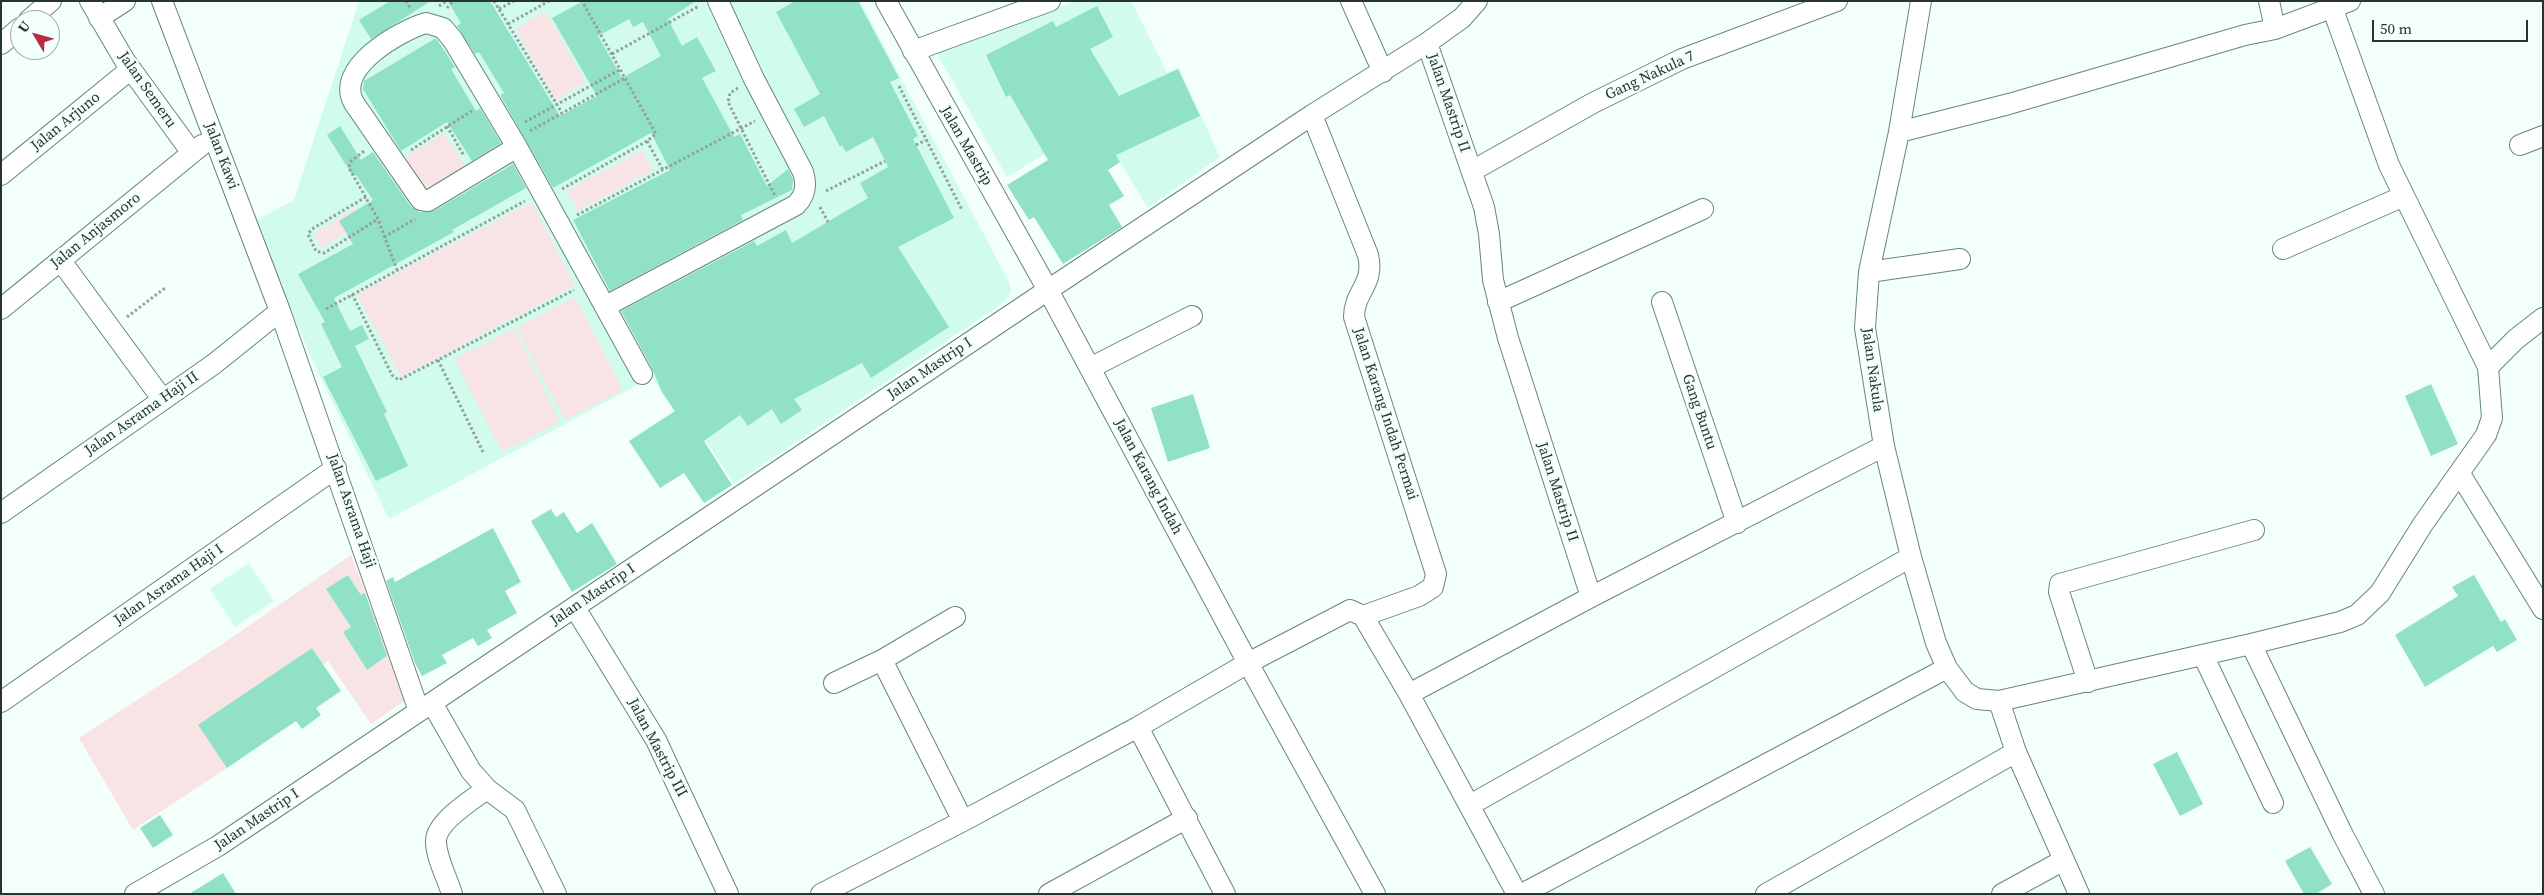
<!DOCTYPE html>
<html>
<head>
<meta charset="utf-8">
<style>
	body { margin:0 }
	#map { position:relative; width:2544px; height:895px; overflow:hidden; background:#f2fffa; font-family:"Source Serif 4",serif }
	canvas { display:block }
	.frame { position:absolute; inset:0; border:2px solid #273430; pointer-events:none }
	.north { position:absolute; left:10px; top:10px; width:50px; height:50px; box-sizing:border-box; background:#f2fffa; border:1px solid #a1aea9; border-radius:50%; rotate:307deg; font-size:14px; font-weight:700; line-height:20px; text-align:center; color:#273430 }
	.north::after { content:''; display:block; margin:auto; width:18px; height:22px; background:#bb2a43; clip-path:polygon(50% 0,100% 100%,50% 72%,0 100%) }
	.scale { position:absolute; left:2372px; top:20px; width:156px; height:22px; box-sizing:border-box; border:2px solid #273430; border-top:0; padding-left:6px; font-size:15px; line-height:18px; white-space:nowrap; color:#273430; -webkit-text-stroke:4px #f2fffa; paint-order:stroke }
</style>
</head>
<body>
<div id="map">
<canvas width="2544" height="895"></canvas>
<div class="frame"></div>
<div class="north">U</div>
<div class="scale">50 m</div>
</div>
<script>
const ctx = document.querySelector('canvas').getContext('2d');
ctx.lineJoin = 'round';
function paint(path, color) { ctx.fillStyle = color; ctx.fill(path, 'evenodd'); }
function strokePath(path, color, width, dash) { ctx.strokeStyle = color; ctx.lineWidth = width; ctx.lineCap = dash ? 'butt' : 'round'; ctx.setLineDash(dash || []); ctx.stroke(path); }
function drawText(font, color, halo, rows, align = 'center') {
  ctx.font = font + ' "Source Serif 4",serif'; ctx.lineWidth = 5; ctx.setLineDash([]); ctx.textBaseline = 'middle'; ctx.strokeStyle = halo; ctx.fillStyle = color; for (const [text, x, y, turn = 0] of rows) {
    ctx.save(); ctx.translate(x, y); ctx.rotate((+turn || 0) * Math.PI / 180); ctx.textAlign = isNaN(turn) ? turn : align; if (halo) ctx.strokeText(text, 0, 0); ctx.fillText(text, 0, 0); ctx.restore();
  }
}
paint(new Path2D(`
	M359,1H860L1009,282L1011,290L1008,297L1000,305L734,484L682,404L673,410L652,377L389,519L315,366L253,222L294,200Z
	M1077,1H1131L1167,73L1179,68L1220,157L1148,208L1096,123L1007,177L936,52Z
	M249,563L274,601L235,627L210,589Z`), '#d1fced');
paint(new Path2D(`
	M545,11L586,82L556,100L515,29Z
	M444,133L467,169L425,196L402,159Z
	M642,150L653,170L578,211L567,191Z
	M532,202L575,285L401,377L357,294Z
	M355,208L364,222L321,248L313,234Z
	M575,297L623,390L565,420L516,328Z
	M514,329L560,422L502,452L454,359Z
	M351,555L406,700L371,724L328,661L323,664L312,648L199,725L227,768L133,830L79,738L221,645ZM348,575L371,609L349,624L326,589ZM362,619L387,657L367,670L343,632Z`), '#f8e4e4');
paint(new Path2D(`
	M390,1H431L371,39L359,20Z
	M448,1H490L560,116L597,96L552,18L583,1H696L668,19L682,46L697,37L716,71L702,78L734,137L740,134L767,186L788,169L793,179L792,190L741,215L743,220L610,291L573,220L670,170L651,133L553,188L500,95L504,93L479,52L475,54L457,26L461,23ZM629,19L633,27L643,22L661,56L622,78L598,36Z
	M795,1H858L899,78L890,82L918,136L913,139L954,218L898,247L949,327L871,378L862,363L794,399L802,410L781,424L772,409L748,426L740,415L704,441L732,485L704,503L684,473L660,488L629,441L675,411L662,392L652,368L621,311L754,241L757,246L786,230L792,243L868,198L860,183L888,167L873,137L846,152L842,145L840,147L824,116L804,127L794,109L820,94L776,12Z
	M1097,6L1113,37L1090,49L1119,96L1178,69L1200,116L1116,155L1120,162L1108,170L1124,196L1109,205L1122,227L1063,264L1034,217L1029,220L1007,185L1048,160L1010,95L1006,97L986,55L1053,21L1056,27Z
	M436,38L455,67L451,69L476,111L480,108L501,143L472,161L447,122L401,151L363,89L364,81Z
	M340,126L361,160L373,152L411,207L419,212L434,211L513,164L526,188L452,230L454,232L334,298L350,331L362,325L369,339L355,346L387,412L384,414L408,466L376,481L323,377L342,367L321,324L325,322L298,274L353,244L339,221L373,200L356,175L353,176L327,135Z
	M2431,384L2458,444L2431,456L2405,396Z
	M1193,394L1210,448L1168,462L1151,408Z
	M551,509L556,517L564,512L577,533L592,523L617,564L572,592L531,521Z
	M493,528L521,582L505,591L517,613L487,630L492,638L478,646L473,638L442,655L447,663L422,676L415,663L386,581L393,577L395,582Z
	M348,575L361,595L365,593L387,656L367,670L343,632L351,627L326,589Z
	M2474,575L2501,622L2505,619L2517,640L2497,652L2493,646L2425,687L2395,635L2458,596L2452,587Z
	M312,648L341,691L316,708L321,715L302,729L296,721L227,768L198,725Z
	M2177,752L2203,804L2180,816L2153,764Z
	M160,815L173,835L153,848L140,828Z
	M2310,847L2332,884L2316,894H2304L2285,861Z
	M223,873L236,894H189Z`), '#91e1c8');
const minor = new Path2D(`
	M90,1L125,61L192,153L202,145
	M162,1L280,311L419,711
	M886,1L1048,290L1248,663L1375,894
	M1351,1L1383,72
	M1921,1L1899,132L1869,272L1865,328L1884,446L1911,557L1936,643L1947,668L1965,692L1977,699L1999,701L2251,644L2340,622L2357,615L2380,593L2423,524L2486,435L2492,418L2488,367L2516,339L2543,318
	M2269,1L2275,29
	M2332,7L2389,165L2488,367
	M99,18L125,1
	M29,20L51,1
	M426,23L443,28L453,40L517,147L428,201L421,200L416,193L354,103C334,68 399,31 426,23Z
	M1427,43L1462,18L1477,1
	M1,44L20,28
	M913,51L1050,1
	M1312,115L1368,255C1375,285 1354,291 1354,317L1436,574L1433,587L1419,596L1363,616
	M1899,132L2009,104L2245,35L2275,29L2350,1
	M2520,145L2543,136
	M517,147L642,374
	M1472,171L1593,103L1682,59L1837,1
	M1,175L131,69
	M2283,249L2404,196
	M61,261L163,400
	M1869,272L1960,259
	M1498,302L1703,209
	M1662,302L1737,523
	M606,306L796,205C806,195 807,185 803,172L754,79L718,1
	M1,309L192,153
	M1090,368L1192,316
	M2460,474L2543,609
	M1,513L214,364L280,311
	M575,608L656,740L728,894
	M2251,644L2342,833L2374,894
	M2203,655L2273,803
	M882,660L963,821
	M2088,682L2059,592L2060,584L2254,530
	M834,683L882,660L955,617
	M1409,694L1591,597L1884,446
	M1999,701L2016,752L2079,894
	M1,702L336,468
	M432,703L471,771L487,789L515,810L556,894
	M1138,727L1225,894
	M1470,805L1911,557
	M135,894L218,846L1048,290L1312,115L1427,43L1484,207L1489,234L1493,280L1508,338L1591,597
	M452,894C447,877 436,858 436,841C436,822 473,799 487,789
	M821,894L963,821L1138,727L1248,663L1350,610L1363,616L1409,694L1517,894
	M1049,894L1187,818
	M1522,894L1947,668
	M1766,894L2016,752
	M2002,894L2064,860`);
strokePath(minor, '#67867c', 22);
strokePath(new Path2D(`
	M406,1L411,9
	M494,1L562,113
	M439,6L447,1
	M447,8L453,1
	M499,9L514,1
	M508,24L549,1
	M612,54L699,6
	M899,86L962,210
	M738,88L730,93L728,102L775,196
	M525,122L621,69
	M447,126L464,156
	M530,131L625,78
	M647,141L663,170
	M916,145L926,140
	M411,150L473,110
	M364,151L350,162L349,168L378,219L397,270
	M562,189L647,141L656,134L582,1
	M826,191L885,161
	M366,197L312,229L308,234L316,251L324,253L378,219
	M820,207L828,222
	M577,215L755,121
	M384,237L415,219
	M352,294L392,375L399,380L574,290
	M326,309L525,201
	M127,317L165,288
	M438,360L483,452`), '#93a09b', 3, [2.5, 2.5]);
strokePath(minor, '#fff', 20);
drawText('15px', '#273430', '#f2fffa', [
	["Gang Nakula 7",1650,76,-25],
	["Jalan Semeru",147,90,55],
	["Jalan Mastrip II",1448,103,71],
	["Jalan Arjuno",66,122,-39],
	["Jalan Mastrip",966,146,60],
	["Jalan Kawi",221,156,69],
	["Jalan Anjasmoro",96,231,-39],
	["Jalan Mastrip I",930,369,-34],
	["Jalan Nakula",1872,370,82],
	["Gang Buntu",1699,412,71],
	["Jalan Asrama Haji II",142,414,-35],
	["Jalan Karang Indah Permai",1385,414,72],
	["Jalan Karang Indah",1148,477,62],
	["Jalan Mastrip II",1557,492,72],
	["Jalan Asrama Haji",351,511,71],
	["Jalan Asrama Haji I",169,585,-35],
	["Jalan Mastrip I",593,595,-34],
	["Jalan Mastrip III",657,748,62],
	["Jalan Mastrip I",257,820,-34]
]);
</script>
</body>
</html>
